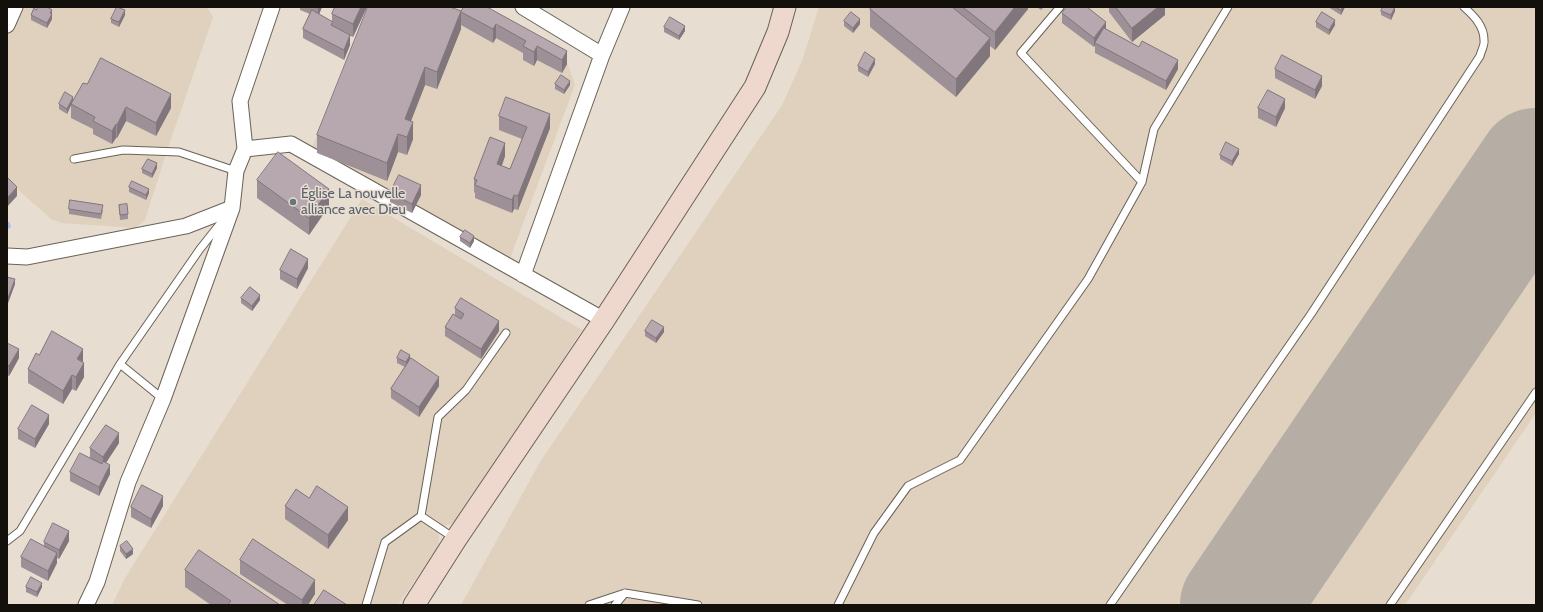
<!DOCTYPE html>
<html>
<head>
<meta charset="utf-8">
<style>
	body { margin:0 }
	#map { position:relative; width:1543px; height:612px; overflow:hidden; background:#e7ded1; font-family:Cabin,sans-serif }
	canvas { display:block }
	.frame { position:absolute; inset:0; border:8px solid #13100c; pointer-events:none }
</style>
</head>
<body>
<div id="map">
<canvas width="1543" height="612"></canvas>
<div class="frame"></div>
</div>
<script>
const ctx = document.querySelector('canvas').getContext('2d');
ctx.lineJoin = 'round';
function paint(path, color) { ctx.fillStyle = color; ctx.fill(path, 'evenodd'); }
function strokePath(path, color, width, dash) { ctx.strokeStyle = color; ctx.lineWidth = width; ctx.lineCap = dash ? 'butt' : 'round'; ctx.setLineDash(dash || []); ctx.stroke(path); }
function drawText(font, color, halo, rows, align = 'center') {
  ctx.font = font + ' Cabin,sans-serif'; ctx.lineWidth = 3; ctx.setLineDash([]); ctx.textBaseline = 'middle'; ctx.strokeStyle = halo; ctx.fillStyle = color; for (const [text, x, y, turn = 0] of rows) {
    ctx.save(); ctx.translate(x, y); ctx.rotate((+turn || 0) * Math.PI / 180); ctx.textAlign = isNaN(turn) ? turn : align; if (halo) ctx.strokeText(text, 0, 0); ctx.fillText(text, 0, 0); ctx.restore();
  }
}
paint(new Path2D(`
	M12,7H207L213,17L166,154L145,220L135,228L61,223L51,219L7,180V20Z
	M370,7H471L567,62L575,85L509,261L308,157Z
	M819,7H1536V413L1405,605H461L540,462L782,105L802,61Z
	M362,199L582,330L465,511L454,523L439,528V545L398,605H112L125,578Z`), '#dfd1be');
strokePath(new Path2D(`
	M7,224L8,226`), '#a2c1f2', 5.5);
strokePath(new Path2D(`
	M1239,605L1536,167`), '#b6aea4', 118);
const lane = new Path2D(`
	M1060,7L1021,53L1142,182
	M74,159L123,150L179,152L236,171
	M120,364L163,399
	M421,516L438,417L466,390L506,333
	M7,541L20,531L120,364L200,249L223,220
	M366,605L385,542L421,516L454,538
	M589,605L625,593L698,605
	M615,605L625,593
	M838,605L874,533L908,486L960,460L1088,279L1142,182L1154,129L1228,7
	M1110,605L1311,314L1480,56C1481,51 1485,45 1484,40C1484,26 1474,16 1464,7
	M1390,605L1536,392`);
const street = new Path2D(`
	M523,7L602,55
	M7,25L15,7
	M245,149L291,144L604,320
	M7,256L27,257L186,226L232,208
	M523,275L602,55L622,7
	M86,605L97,582L128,482L163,399L232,208L236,171L245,149L240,101L272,7`);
const secondary = new Path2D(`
	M414,605L456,539L604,320L755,87L778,32L785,7`);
strokePath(lane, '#6a6257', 9);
strokePath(street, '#6a6257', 17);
strokePath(secondary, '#6a6257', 23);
strokePath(lane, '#fff', 7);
strokePath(street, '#fff', 15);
strokePath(secondary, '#eed7cd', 21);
paint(new Path2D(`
	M300,7H322L319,14L332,22V14L335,7H367L353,37L350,36V45L344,60L303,38V29L310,14L300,10Z
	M872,7H1028V9L995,50L990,46V56L956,97L870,27V9Z
	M1037,7H1044L1041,10Z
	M1109,7H1165V15L1132,42L1109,12Z
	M1328,7H1345L1341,15Z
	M455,9L461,29L437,89L425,85L411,121L413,139L407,155L398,152L387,181L317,153V135Z
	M36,10H52V19L47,28L31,20V15Z
	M1381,11H1395L1391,20L1381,15Z
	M461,12L567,51V64L562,73L537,60L534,66L523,60V53L496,38L493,43L461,25Z
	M1062,13L1106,29L1178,69L1166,90L1095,53V45L1094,47L1062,23Z
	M125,15L119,27L111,23V19Z
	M844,21L860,24L853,33L844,26Z
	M1316,22L1335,25L1329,35L1316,27Z
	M664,27L685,31L679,40L664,32Z
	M875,64L868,77L858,71V66Z
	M1275,69L1322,86L1315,99L1275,78Z
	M87,84L171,108L156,136L126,121L117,138H116L112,144L93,134V129L71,118V105L67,114L59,109V104L73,101Z
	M555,84L570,85L564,94L555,89Z
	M1258,108H1285L1276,127L1258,118Z
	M499,116L550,128L518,210L514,209L512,213L475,198V193L474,192V179L505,156L502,166L510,169L522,139L499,130Z
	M1239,154L1232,166L1220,159V155Z
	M157,168L152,178L142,173V169Z
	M257,180L329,206L309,235L257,198Z
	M129,187L149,193L146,200L129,192Z
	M390,193L421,195L412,213L390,202Z
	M119,205L128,214V219L120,220Z
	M69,209L103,210L101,219L69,214Z
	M460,237L474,241L470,248L460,241Z
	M308,268L297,289L280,279V270Z
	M7,277L15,284L8,303H7Z
	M241,298L260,300L252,311L241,303Z
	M455,308L499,331L481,359L445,336V327L455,315Z
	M645,331L664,332L656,343L645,336Z
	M7,343L19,358L9,376L7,375Z
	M39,355L83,362L84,377L76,391L72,389L63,404L28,383V369Z
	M397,358L410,359L408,363L439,386L419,417L391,398V389L405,367L397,363Z
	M49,424L35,448L18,439V429Z
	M119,443L106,463L110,474L99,496L70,481V472L93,460L90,458V448Z
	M309,498L348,520L328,549L285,519V506Z
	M163,506L151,528L131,517V507Z
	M69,541L59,559L57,558V563L48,581L21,567V557L44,546V542Z
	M120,546L133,554L126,559L120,551Z
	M240,560L315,594L308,605H288L240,574Z
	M185,570L280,605H211L185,587Z
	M26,587H42L37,597L26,592Z`), '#9d9097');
paint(new Path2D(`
	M318,7H322L318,17Z
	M361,7H367L353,37V24Z
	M1015,7H1028V9L995,50V32Z
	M1158,7H1165V15L1132,42V28Z
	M1343,7H1345L1341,15V10Z
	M1395,7V11L1391,20V15Z
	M52,10V19L47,28V23L50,13Z
	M125,10V15L119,27V22Z
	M461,11V29L437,89V72Z
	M860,19V24L853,33V28Z
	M1335,20V25L1329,35V30Z
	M1106,22V31L1095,43V45L1094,47V38Z
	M496,24V38L493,43V29Z
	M685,26V31L679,40V36Z
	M350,35V45L344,60V50Z
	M990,38V56L956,97V79Z
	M537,46V60L534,66V52Z
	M567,51V64L562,73V60Z
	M875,59V64L868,77V72Z
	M1178,60V69L1166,90V81Z
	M425,67V85L405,136V119Z
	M1322,76V86L1315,99V90Z
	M570,81V85L564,94V90Z
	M171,94V108L156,136V123Z
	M73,97V101L67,114V109Z
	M1285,99V108L1276,127V117Z
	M126,107V121L117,138V125Z
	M550,114V128L518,210V196Z
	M413,122V139L407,155V137Z
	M116,124V138L112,144V131Z
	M398,134V152L387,181V163Z
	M505,143V156L497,178V164Z
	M1239,149V154L1232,166V161Z
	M157,163V168L152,178V174Z
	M421,185V195L412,213V204Z
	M17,187V196L7,207V198Z
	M149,189V193L146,200V195Z
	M329,189V206L309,235V218Z
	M514,195V209L512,213V200Z
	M474,236V241L470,248V243Z
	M308,259V268L297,289V279Z
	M15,279V284L8,303V298Z
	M260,295V300L252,311V306Z
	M499,321V331L481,359V349Z
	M664,327V332L656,343V338Z
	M19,349V358L9,376V366Z
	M83,349V362L77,359Z
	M410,355V359L406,367V362Z
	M84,363V377L76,391V377Z
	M72,375V389L63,404V391Z
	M439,377V386L419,417V407Z
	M49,415V424L35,448V439Z
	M119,433V443L103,467V457Z
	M110,465V474L99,496V487Z
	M163,496V506L151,528V519Z
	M348,507V520L328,549V535Z
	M69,531V541L59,559V550Z
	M133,549V554L126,559V554Z
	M57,553V563L48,581V571Z
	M315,580V594L308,605H302V600Z
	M42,583V587L37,597V592Z`), '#80767b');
const building = new Path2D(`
	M38,7H47L52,10L50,13L52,14L47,23L31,15L34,8L36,10Z
	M117,7L125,10L119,22L111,19Z
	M335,7H361L353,24L332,14Z
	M368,7H450L461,11L437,72L425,67L405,119L413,122L407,137L398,134L387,163L317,135Z
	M464,7H487L567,51L562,60L537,46L534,52L523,46L526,41L496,24L493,29L461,12Z
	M872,7H952L990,38L956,79L870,9Z
	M963,7H1015L995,32Z
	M1067,7H1087L1106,22L1094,38L1062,13Z
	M1116,7H1158L1132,28Z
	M1336,7H1343L1341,10Z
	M1383,7H1395L1391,15L1381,11Z
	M312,10L333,22L331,25L350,35L344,50L303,29Z
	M851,12L860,19L853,28L844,21Z
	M1322,12L1335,20L1329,30L1316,22Z
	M670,17L685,26L679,36L664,27Z
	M1104,28L1139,47L1142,41L1178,60L1166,81L1095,43Z
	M865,52L875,59L868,72L858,66Z
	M1282,55L1322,76L1315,90L1275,69Z
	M101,58L171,94L156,123L126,107L117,125L116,124L112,131L93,121L95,117L71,104L83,83L87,84Z
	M561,75L570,81L564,90L555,84Z
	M1268,90L1285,99L1276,117L1258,108Z
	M65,92L73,97L67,109L59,104Z
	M506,97L550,114L518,196L514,195L512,200L475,185L477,180L474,179L490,137L505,143L497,164L510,169L527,127L499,116Z
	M1226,142L1239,149L1232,161L1220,155Z
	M278,152L329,189L309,218L257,180Z
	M148,159L157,163L152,174L142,169Z
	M399,175L421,185L412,204L390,193Z
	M7,177L17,187L7,198Z
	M132,181L149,189L146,195L129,187Z
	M70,200L103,205L101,214L69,209Z
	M127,204L128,214L120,215L119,205Z
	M465,230L474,236L470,243L460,237Z
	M291,249L308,259L297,279L280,270Z
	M7,277L15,279L8,298H7Z
	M250,287L260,295L252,306L241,298Z
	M461,298L499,321L481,349L445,327L453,314L461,319L464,314L455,308Z
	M652,320L664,327L656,338L645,331Z
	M52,331L83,349L77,359L84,363L76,377L72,375L63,391L28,369L36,353L39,355Z
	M7,343L19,349L9,366L7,365Z
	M401,350L410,355L406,362L397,358Z
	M411,358L439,377L419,407L391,389Z
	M32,405L49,415L35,439L18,429Z
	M106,425L119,433L103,457L90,448Z
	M80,453L102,464L103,461L110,465L99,487L70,472Z
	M142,485L163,496L151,519L131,507Z
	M317,486L348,507L328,535L285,506L296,489L309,498Z
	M53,523L69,531L59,550L44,542Z
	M31,539L57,553L48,571L21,557Z
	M253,539L315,580L302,600L240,560Z
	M127,541L133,549L126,554L120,546Z
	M199,550L280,605H228L231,601L185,570Z
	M31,577L42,583L37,592L26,587Z
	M324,590L347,605H314Z`);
paint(building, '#b7a8b0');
strokePath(building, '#80767b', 1);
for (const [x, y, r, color] of [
	[293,202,4,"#6b7280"]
]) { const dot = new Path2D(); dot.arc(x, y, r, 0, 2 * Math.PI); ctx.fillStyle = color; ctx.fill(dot); strokePath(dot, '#e7ded1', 1.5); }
drawText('14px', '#5b616d', '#e7ded1', [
	["Église La nouvelle",301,194],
	["alliance avec Dieu",301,210]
], 'left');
</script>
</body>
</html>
